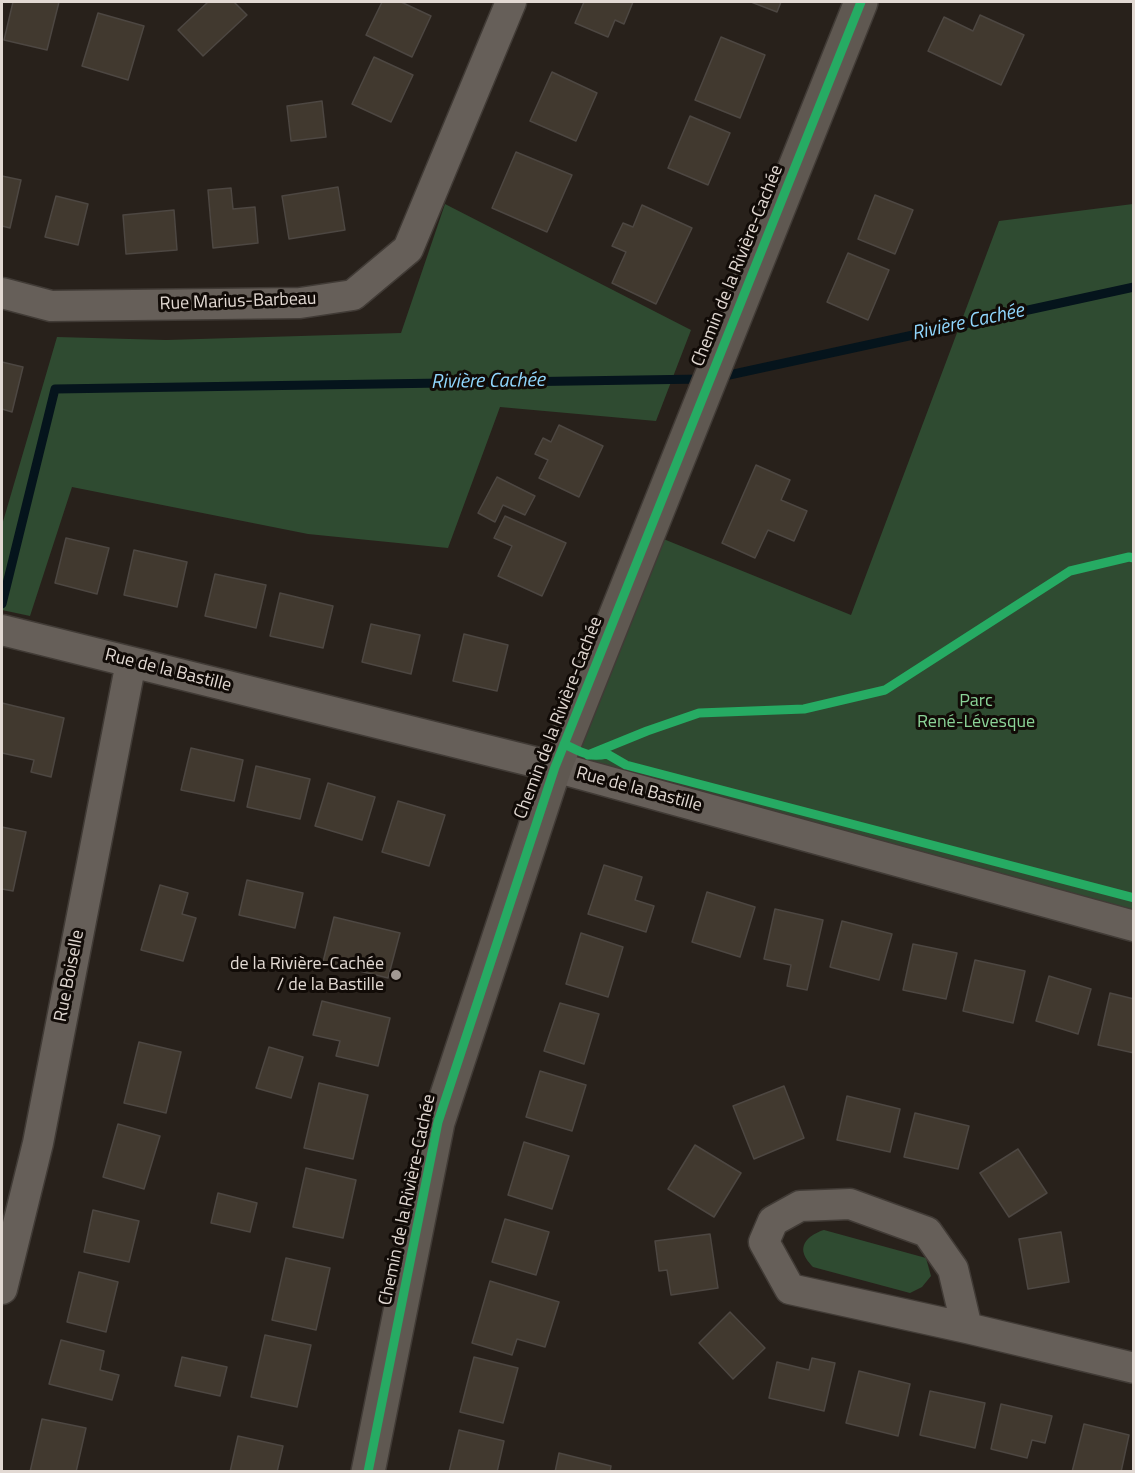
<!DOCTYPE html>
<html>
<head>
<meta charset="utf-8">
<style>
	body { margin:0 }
	#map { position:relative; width:1135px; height:1473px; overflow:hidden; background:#28211b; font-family:"Titillium Web",sans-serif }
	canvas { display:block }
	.frame { position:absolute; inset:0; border:3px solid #e2d9d3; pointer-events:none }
</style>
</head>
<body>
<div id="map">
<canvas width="1135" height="1473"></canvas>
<div class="frame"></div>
</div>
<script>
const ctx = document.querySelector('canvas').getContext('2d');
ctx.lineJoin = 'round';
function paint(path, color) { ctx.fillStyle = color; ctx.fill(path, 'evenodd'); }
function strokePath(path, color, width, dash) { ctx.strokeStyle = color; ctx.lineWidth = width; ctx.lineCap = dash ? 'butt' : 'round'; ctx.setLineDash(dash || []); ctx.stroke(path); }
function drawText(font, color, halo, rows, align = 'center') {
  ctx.font = font + ' "Titillium Web",sans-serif'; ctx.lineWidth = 6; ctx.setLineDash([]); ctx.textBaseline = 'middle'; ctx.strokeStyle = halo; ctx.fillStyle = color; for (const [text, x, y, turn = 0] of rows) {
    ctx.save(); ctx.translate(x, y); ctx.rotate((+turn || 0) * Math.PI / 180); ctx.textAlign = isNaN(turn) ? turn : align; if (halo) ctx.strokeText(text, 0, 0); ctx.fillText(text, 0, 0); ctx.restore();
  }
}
paint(new Path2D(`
	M445,204L691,330L656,421L500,407L448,548L308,534L72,487L30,616L2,610V525L57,337L166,340L401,333Z
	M1133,204V917L564,764L661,538L851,615L999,221Z
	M824,1230L926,1258L931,1276L922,1287L910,1293L813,1267C810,1264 805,1258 804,1254C800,1241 814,1233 824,1230Z`), '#2f4b31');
strokePath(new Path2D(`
	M720,377L1134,287
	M2,604L55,389L703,379`), '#05141c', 9);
const building = new Path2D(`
	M13,2H59L47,50L4,40Z
	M208,2H234L247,15L203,56L178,30Z
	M382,2H401L431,16L412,57L366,35Z
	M584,2H633L624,24L615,20L608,37L575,23Z
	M751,2H781L777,12Z
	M98,13L144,26L128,80L82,66Z
	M980,15L1024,35L1001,85L928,51L944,17L973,31Z
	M721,37L765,55L740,118L695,100Z
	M374,57L413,75L391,122L352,104Z
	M552,72L597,93L576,141L530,121Z
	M322,101L326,137L291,141L287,106Z
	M690,116L730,133L708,185L668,168Z
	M516,152L572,175L547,232L492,208Z
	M2,176L21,180L10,228L2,226Z
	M338,187L345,230L289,239L282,196Z
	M231,188L233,209L255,207L258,243L213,248L208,190Z
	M875,195L913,210L895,254L858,239Z
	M56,196L88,204L78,245L45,237Z
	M642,205L692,228L656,304L612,283L626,252L612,246L623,223L633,227Z
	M174,210L177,250L126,254L123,215Z
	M848,253L889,270L868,320L827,302Z
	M2,362L23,367L12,412L2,409Z
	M559,425L603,446L579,497L539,478L548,460L535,454L543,438L551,442Z
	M756,465L790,480L781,500L807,511L794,541L768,530L755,558L722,543Z
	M497,477L535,496L525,515L503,505L495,522L478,513Z
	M505,516L566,543L542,596L498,576L512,546L494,538Z
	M66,538L109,548L97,594L55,583Z
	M134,550L187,562L177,607L124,595Z
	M215,574L266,585L256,628L205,616Z
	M280,593L333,606L323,648L270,636Z
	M371,624L420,635L411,674L362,662Z
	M464,634L508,645L497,691L453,681Z
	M2,703L64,718L51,777L31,772L34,760L2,753Z
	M191,748L243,760L234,801L181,790Z
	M256,766L310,779L300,819L247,807Z
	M328,783L375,797L362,840L315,826Z
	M398,801L445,815L429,866L382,852Z
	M2,827L26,832L13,891L2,889Z
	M604,865L642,877L635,900L654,906L646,932L588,914Z
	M247,880L303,893L295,928L239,915Z
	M160,885L188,893L182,914L196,918L183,961L141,950Z
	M707,892L755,907L740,957L692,942Z
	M775,909L823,920L807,990L787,986L791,965L764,959Z
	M334,917L400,933L388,978L323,962Z
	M842,921L892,934L879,980L830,967Z
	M581,933L623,947L608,997L566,984Z
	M913,944L957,953L946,999L903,990Z
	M975,960L1025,971L1013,1023L963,1011Z
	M1049,976L1091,989L1078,1034L1036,1021Z
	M1110,993L1134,999V1053L1098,1045Z
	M322,1001L390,1018L378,1066L336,1056L340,1041L313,1035Z
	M560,1003L599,1014L584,1064L544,1051Z
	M139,1042L181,1052L166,1113L124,1103Z
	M269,1047L303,1057L291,1098L256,1088Z
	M540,1071L586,1085L572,1131L526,1117Z
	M319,1083L368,1095L353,1159L304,1148Z
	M784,1086L804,1138L754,1159L733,1106Z
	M847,1096L900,1109L890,1152L837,1140Z
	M915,1113L969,1126L958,1169L904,1157Z
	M118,1124L160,1136L144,1189L103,1177Z
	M524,1142L569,1156L552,1209L508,1195Z
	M695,1145L741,1173L714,1217L668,1189Z
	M1018,1149L1047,1193L1009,1217L980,1173Z
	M306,1168L356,1180L343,1238L293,1227Z
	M218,1193L257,1203L250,1232L211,1223Z
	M93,1210L139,1221L129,1262L84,1252Z
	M505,1219L549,1232L536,1275L492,1262Z
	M1061,1232L1069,1282L1028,1289L1019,1239Z
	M710,1234L718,1288L671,1295L667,1270L659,1271L655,1241Z
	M286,1258L330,1268L316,1330L272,1320Z
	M79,1272L118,1282L106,1332L67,1322Z
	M490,1281L559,1302L545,1347L517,1339L512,1355L472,1343Z
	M730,1312L765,1348L733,1379L699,1343Z
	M265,1335L311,1345L297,1407L251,1397Z
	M61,1340L104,1351L100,1370L119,1375L112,1400L49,1384Z
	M182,1357L227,1367L220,1396L175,1386Z
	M474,1357L518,1368L503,1423L460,1412Z
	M812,1358L835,1363L824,1411L769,1398L777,1362L809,1370Z
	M859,1371L910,1384L898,1436L846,1423Z
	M930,1391L985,1403L975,1448L920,1435Z
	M1001,1404L1052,1416L1045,1443L1032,1440L1027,1458L991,1449Z
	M42,1419L86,1428L76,1472H30Z
	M1084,1424L1129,1435L1121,1472H1072Z
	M459,1430L504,1441L497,1472H449Z
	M238,1436L283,1446L277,1472H230Z
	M559,1453L611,1466L610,1472H555Z`);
paint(building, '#41392f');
strokePath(building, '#4d4742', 1.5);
const street = new Path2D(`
	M2,293L51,306L300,303L353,295L408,249L511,2
	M2,630L555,767L1134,926
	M2,1289L38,1143L131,662
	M967,1328L953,1269L927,1232L850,1204L800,1206L773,1221L764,1242L790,1289L967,1328L1134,1368`);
const secondary = new Path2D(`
	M368,1472L438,1122L555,767L861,2`);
strokePath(street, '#413b36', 33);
strokePath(secondary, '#413b36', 36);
strokePath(street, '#665f59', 30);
strokePath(secondary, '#5f5851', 33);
strokePath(new Path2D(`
	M564,744C581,752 588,758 607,754L626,765L1134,898
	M588,755L647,731L699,713L804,709L885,690L1070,571L1129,557L1134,558
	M368,1472L438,1122L555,767L861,2`), '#26ab63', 9);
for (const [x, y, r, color] of [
	[396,975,6,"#a19993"]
]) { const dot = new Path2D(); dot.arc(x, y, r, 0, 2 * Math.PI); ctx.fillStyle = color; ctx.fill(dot); strokePath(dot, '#110b07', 2); }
drawText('18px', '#e2d9d3', '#110b07', [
	["Chemin de la Rivière-Cachée",738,266,-68],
	["Rue Marius-Barbeau",238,302,-2],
	["Rue de la Bastille",168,671,14],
	["Chemin de la Rivière-Cachée",559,718,-69],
	["Rue de la Bastille",639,790,15],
	["Rue Boiselle",70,976,-79],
	["Chemin de la Rivière-Cachée",408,1200,-78]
]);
drawText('18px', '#8bd397', '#110b07', [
	["Parc",976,702],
	["René-Lévesque",976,723]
]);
drawText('18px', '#e2d9d3', '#110b07', [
	["de la Rivière-Cachée",384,965],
	["/ de la Bastille",384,986]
], 'right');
drawText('italic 20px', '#90d6fd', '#110b07', [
	["Rivière Cachée",968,323,-12],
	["Rivière Cachée",488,382,-1]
]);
</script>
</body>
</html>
